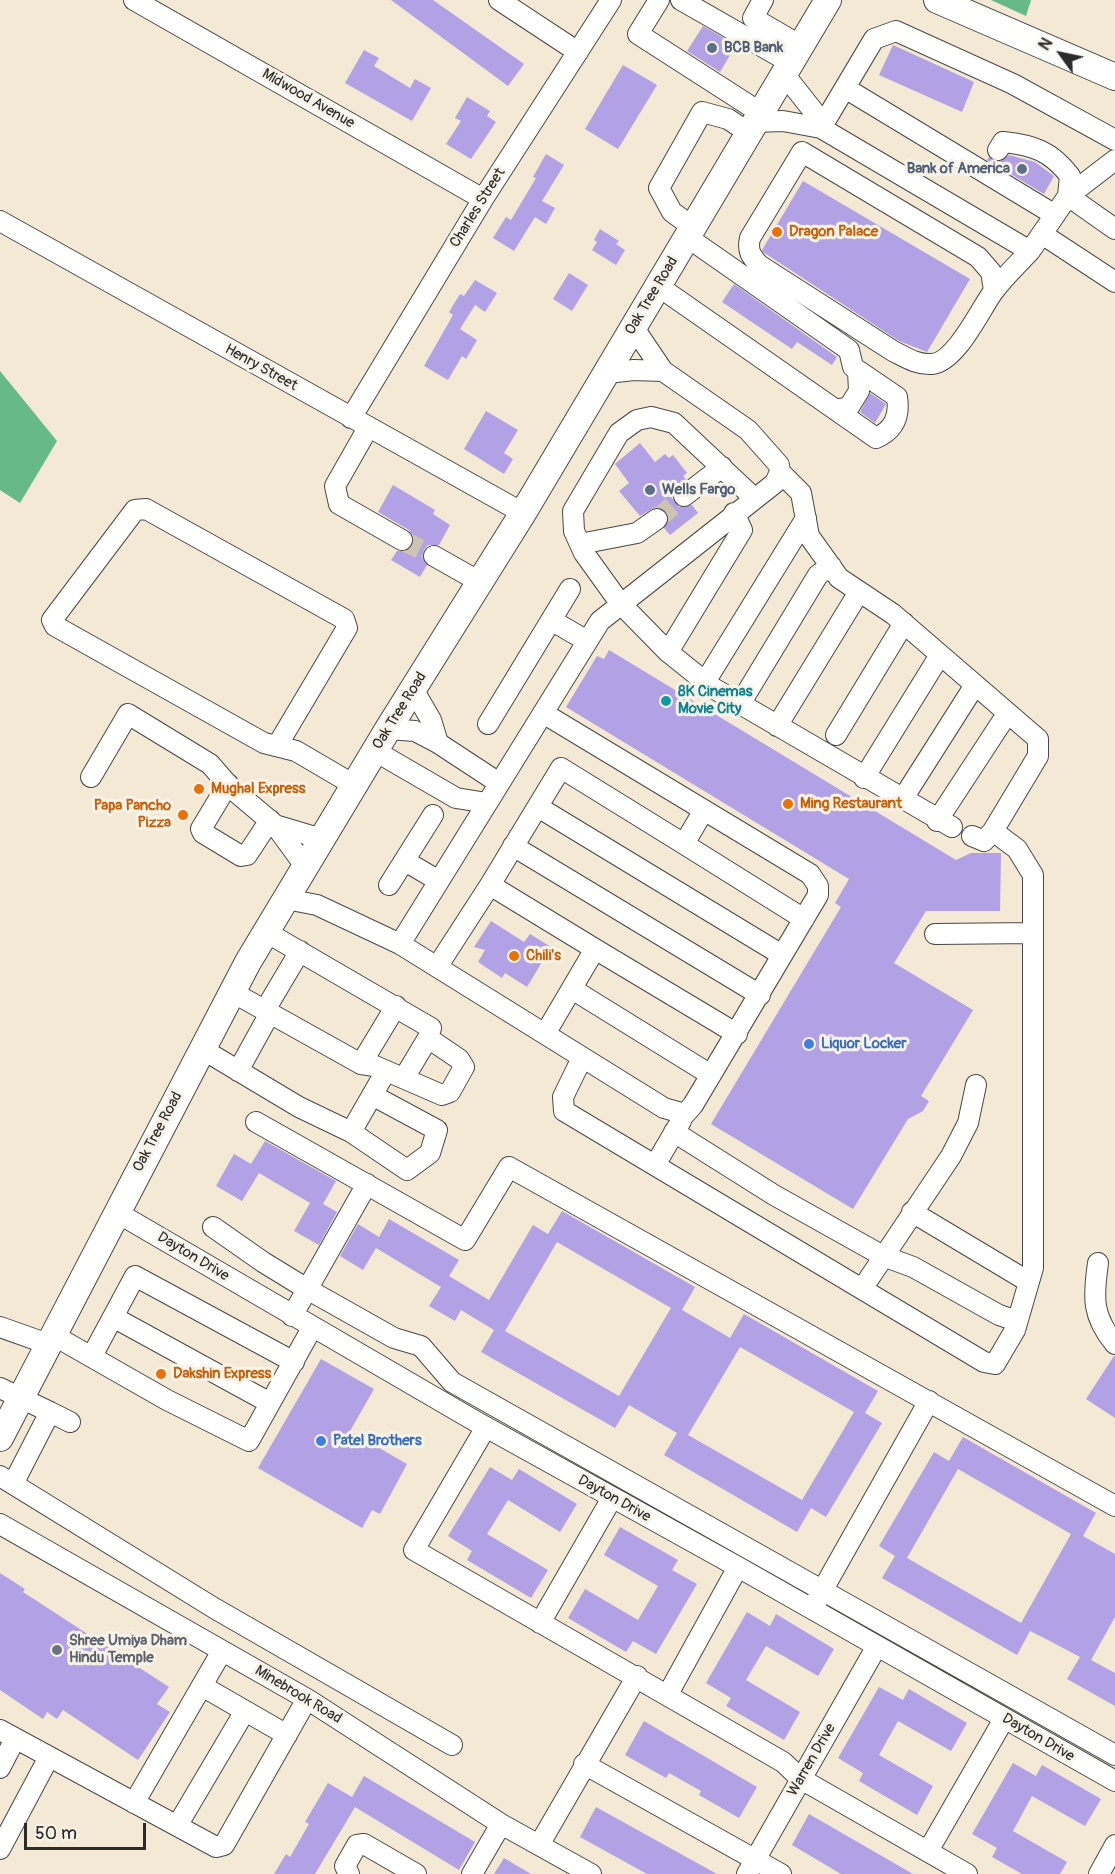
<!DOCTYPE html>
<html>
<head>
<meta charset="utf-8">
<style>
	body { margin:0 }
	#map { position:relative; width:1115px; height:1874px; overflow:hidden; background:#f4e9d5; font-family:Pangolin,sans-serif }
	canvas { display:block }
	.north { position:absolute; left:1031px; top:24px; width:60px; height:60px; -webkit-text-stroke:4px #f7f3e8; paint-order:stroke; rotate:303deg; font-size:16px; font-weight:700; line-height:24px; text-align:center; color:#2b2b2b }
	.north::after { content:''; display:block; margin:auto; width:21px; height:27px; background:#2b2b2b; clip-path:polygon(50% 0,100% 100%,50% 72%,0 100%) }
	.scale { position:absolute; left:24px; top:1823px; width:122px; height:27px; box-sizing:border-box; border:3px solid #2b2b2b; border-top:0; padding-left:8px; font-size:18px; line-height:21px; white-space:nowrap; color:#2b2b2b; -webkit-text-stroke:4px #f7f3e8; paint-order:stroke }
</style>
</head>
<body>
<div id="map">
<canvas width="1115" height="1874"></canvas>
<div class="north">N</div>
<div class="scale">50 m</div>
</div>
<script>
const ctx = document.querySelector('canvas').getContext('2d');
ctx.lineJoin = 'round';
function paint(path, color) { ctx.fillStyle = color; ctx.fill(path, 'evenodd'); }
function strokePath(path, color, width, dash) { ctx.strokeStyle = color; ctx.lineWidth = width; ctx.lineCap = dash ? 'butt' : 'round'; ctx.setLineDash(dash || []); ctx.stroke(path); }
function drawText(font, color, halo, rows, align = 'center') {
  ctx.font = font + ' Pangolin,sans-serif'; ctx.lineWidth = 6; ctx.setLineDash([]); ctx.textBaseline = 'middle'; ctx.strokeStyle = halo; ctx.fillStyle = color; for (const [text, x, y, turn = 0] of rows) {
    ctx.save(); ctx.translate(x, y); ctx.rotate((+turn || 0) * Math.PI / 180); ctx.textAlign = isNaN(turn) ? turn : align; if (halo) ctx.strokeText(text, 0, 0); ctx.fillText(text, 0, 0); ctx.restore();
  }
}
paint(new Path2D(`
	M991,0H1031L1026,16Z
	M0,371L57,441L20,503L0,490Z`), '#67b986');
paint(new Path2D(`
	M391,0H433L524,64L508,86Z
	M703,26L736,45L720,72L687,51Z
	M893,45L974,82L962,112L879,75Z
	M364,50L379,58L374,66L410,88L415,79L431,88L412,121L345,83Z
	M623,65L657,85L618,149L585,129Z
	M467,97L490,111L487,116L496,122L471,159L446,144L461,121L455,118Z
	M546,154L564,165L542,201L555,208L546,224L535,217L514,251L493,238L506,217L511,220L536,178L533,177Z
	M1009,155L1035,162L1054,176L1044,194L987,160L989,157L998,162Z
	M803,181L970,279L927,352L899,341L763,252L762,250Z
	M600,229L619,241L616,244L625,250L616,265L592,250L597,242L594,240Z
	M569,273L588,285L572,311L553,299Z
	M475,280L497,293L485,312L475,305L460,329L477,340L466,359L462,356L448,380L424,366L453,315L449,312L460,294L464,296Z
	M734,284L837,357L832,365L797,342L792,349L722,302Z
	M870,393L886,404L875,423L860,412Z
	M486,411L518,430L504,453L513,459L504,474L464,449Z
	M640,443L655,462L665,454L669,458L673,455L687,473L683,476L686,479L673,491L672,498L679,507L692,505L698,513L670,535L664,528L669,519L666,512L655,507L640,516L619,491L629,483L615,464Z
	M393,485L435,510L433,514L450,525L439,545H428L424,550L422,557L427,565L420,577L391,560L397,551L409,550L414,541L409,530L378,512Z
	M609,650L956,860L971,853H1001L1000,911H926L894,963L973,1010L921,1096L929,1101L923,1111L908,1119L853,1209L711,1124L841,907L835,903L849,879L566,707L597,656L604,659Z
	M491,921L524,942L530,934L551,947L527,987L505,973L502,978L478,962L485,950L474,947Z
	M265,1141L336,1181L323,1204L337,1212L319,1245L294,1231L310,1203L259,1173L242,1201L216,1186L234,1154L251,1164Z
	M562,1211L695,1287L682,1310L715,1329L730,1338L744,1314L878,1391L865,1413L882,1423L826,1517L811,1508L797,1532L664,1455L677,1433L629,1405L615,1428L481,1352L494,1330L461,1310L455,1321L429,1306L441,1287L376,1248L363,1270L340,1256L358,1224L379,1237L389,1219L459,1260L449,1276L489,1300L533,1225L548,1234ZM557,1242L671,1308L619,1396L505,1331ZM740,1347L854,1412L802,1500L688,1435Z
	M1114,1356H1115V1418L1086,1399Z
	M321,1359L374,1389L350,1431L407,1464L380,1514L372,1510L362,1528L258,1468Z
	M963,1437L1096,1513L1083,1536L1115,1554V1617L1091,1660L1115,1673V1706L1067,1679L1080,1657L1046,1639L1030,1631L1017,1655L882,1578L895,1556L879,1546L934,1452L949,1461ZM958,1469L1071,1534L1021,1623L907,1558Z
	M490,1467L512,1480L519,1469L577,1504L560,1532L508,1500L487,1534L548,1570L531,1598L467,1560L472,1551L448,1536Z
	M620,1527L678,1560L672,1570L697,1584L656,1654L633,1641L626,1652L568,1618L585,1589L638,1620L658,1586L604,1555Z
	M0,1573L25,1589L23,1592L169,1687L157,1704L170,1712L138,1760L63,1710L57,1719L47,1712L43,1719L0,1690Z
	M747,1612L770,1626L776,1614L834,1649L818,1676L766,1646L746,1680L800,1712L784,1740L726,1706L731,1698L706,1683Z
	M879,1687L903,1700L909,1689L967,1723L951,1751L898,1721L879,1755L933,1786L917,1815L859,1781L863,1773L838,1758Z
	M644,1721L757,1787L739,1818L699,1795L701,1791L669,1773L666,1778L625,1755Z
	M1013,1763L1036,1776L1042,1765L1101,1799L1085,1826L1032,1796L1013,1831L1067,1862L1060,1874H1022L992,1857L997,1848L972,1834Z
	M364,1776L475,1842L459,1870L355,1807L315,1874H274L286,1854L290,1857L309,1824L305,1822L328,1783L352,1797Z
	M596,1807L717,1874H647L580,1837Z
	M809,1814L913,1874H841L792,1845Z
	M504,1858L531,1874H494Z`), '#b3a1e5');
strokePath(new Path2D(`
	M657,519L684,496
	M402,540L434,556`), '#ccc3b3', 20, [20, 10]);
const minor = new Path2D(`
	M134,0L483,199
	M499,0L578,52
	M659,0L638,34L761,113
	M681,0L791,63
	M763,0L753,18L801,46
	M784,74L818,117L821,128
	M845,88L1055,215
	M755,122L783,121L821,128L1030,251L1068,196L1115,160
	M821,128L874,39L896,31L1013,84L1115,140
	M998,150L1003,142C1033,145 1051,151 1070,176L1068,196L1115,229
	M0,221L523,513
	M693,227L672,212L659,188L702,112L728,119L749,133
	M1042,234L1115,282
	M658,286L876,438C894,430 900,416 897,397L853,367L849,350L687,237
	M994,290L991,272L978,257L802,152L750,238C747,251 751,256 759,265L893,351C905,357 917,365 932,364C956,362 980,310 993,292C1004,277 1018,264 1030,251
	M607,373L634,370L663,371
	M836,410L849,407L859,391L858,371
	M351,418L483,199L611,0
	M368,428L335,486L339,504L402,540
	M780,472L801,493L809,536L839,578L893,614L1038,739V756L993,831L984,841L972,836
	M684,496L722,467
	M754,498L674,423L651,417L637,420L619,433L573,511L574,531L584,553L620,603L668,652L713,688L952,827
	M580,544L637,533L657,519
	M434,556L480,582
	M551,620L587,641
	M668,652L742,530L734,513
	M705,682L806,518
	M413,689L431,720L438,743L499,783
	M740,704L818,575L831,566
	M488,724L570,589
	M777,726L859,592
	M388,729L415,731L438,743
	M836,735L904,623
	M277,746L347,628L344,619L146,509L135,510L52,620L55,626L264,743L296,751L354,785
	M375,751L456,798L487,803
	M91,777L128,714L210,764L230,787L275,825
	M864,778L940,655
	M228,784L201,829L203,833L241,856L247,855L270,820
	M902,800L975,685
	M538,807L782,955
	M937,821L1007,714
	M684,844L804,919
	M513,846L760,995
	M405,861L439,881
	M305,866L275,825L322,839
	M389,885L433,815
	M490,885L561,768L684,844L704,810
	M286,899L317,905L400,944L664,1108L685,1114L693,1105L818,895V886L810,874L543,713
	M935,934L1033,933
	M400,944L600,621L775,483L780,472L779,465L748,430L663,371L634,328
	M595,949L737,1034
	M437,967L490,885L595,949L545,1034
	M572,989L711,1075
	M232,992L361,1064L375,1066L442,1095L450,1092L464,1067L459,1059L428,1038L431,1028L266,932
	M265,1010L300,951
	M202,1049L299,1107L351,1132L407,1170L430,1153L437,1130L372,1095
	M582,1058L563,1097L564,1111L984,1362L995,1364L1015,1330L1033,1268V875L1017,849L993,831
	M361,1064L396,1006
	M238,1071L270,1013
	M404,1078L428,1038
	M256,1122L465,1240L509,1167L1115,1506
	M351,1132L386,1071
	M674,1132L774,1195L883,1256L913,1267L999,1315L1017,1321
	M655,1165L681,1121
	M116,1212L475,1421L738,1567L1115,1781
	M912,1212L1029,1282
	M213,1227L263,1262L307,1289L394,1338L421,1346L452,1382L1115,1755
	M1098,1263C1093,1298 1092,1316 1115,1344
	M862,1289L951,1156L968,1123L976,1085
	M292,1316L367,1184
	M113,1317L270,1403
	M0,1327L48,1344
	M53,1335L167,1400L249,1441L312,1328
	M92,1356L135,1276L294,1362
	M0,1388L50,1412L13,1484
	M50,1412L70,1422
	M486,1427L414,1550L783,1762L801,1779L967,1874
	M0,1476L214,1608L452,1745
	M0,1524L307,1699L501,1824L591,1874
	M817,1600L929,1401
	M540,1623L612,1498
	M202,1686L287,1735
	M668,1694L738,1567
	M0,1730L216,1847L224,1845L307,1699
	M584,1764L781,1874
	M0,1768L15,1739
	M134,1803L222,1651
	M177,1826L245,1711
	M539,1845L637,1676
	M0,1849L49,1757
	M928,1851L1004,1719
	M349,1874L345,1866L357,1845L364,1844L416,1874
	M472,1874L501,1824
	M747,1874L877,1646
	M1099,1874L1115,1845`);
const major = new Path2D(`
	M937,0L1115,77
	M0,1438L248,962L388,729L523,513L828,0`);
strokePath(minor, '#494844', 22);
strokePath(major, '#494844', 28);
strokePath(minor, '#fff', 20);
strokePath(major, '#fff', 26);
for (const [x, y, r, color] of [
	[712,48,6,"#5c6f8a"],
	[1022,169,6,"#5c6f8a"],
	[777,232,6,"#e8710a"],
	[650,490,6,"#5c6f8a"],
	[666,701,6,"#0f9aa8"],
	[199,789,6,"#e8710a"],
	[788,804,6,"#e8710a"],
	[183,815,6,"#e8710a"],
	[514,956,6,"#e8710a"],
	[809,1044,6,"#3f7fe0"],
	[161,1374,6,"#e8710a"],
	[321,1441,6,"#3f7fe0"],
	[57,1650,6,"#6b7280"]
]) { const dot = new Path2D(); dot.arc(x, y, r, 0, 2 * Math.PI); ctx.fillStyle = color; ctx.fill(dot); strokePath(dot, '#f7f3e8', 2); }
drawText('bold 15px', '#4e5e75', '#f7f3e8', [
	["BCB Bank",724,48],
	["Bank of America",1010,169,"right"],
	["Wells Fargo",662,490]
], 'left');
drawText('15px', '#2b2b2b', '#f7f3e8', [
	["Midwood Avenue",308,99,30],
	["Charles Street",478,208,-58],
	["Oak Tree Road",652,296,-59],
	["Henry Street",261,368,29],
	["Oak Tree Road",400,711,-58],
	["Oak Tree Road",158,1132,-62],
	["Dayton Drive",193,1257,31],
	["Dayton Drive",614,1499,29],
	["Minebrook Road",298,1695,31],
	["Dayton Drive",1038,1738,30],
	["Warren Drive",812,1760,-60]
]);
drawText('bold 15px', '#c56008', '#f7f3e8', [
	["Dragon Palace",789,232],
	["Mughal Express",211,789],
	["Ming Restaurant",800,804],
	["Papa Pancho",171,806,"right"],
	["Pizza",171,823,"right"],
	["Chili's",526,956],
	["Dakshin Express",173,1374]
], 'left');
drawText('bold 15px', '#0d838f', '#f7f3e8', [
	["8K Cinemas",678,692],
	["Movie City",678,709]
], 'left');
drawText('bold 15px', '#366cbe', '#f7f3e8', [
	["Liquor Locker",821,1044],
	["Patel Brothers",333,1441]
], 'left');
drawText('bold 15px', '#5b616d', '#f7f3e8', [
	["Shree Umiya Dham",69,1641],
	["Hindu Temple",69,1658]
], 'left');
</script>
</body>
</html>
